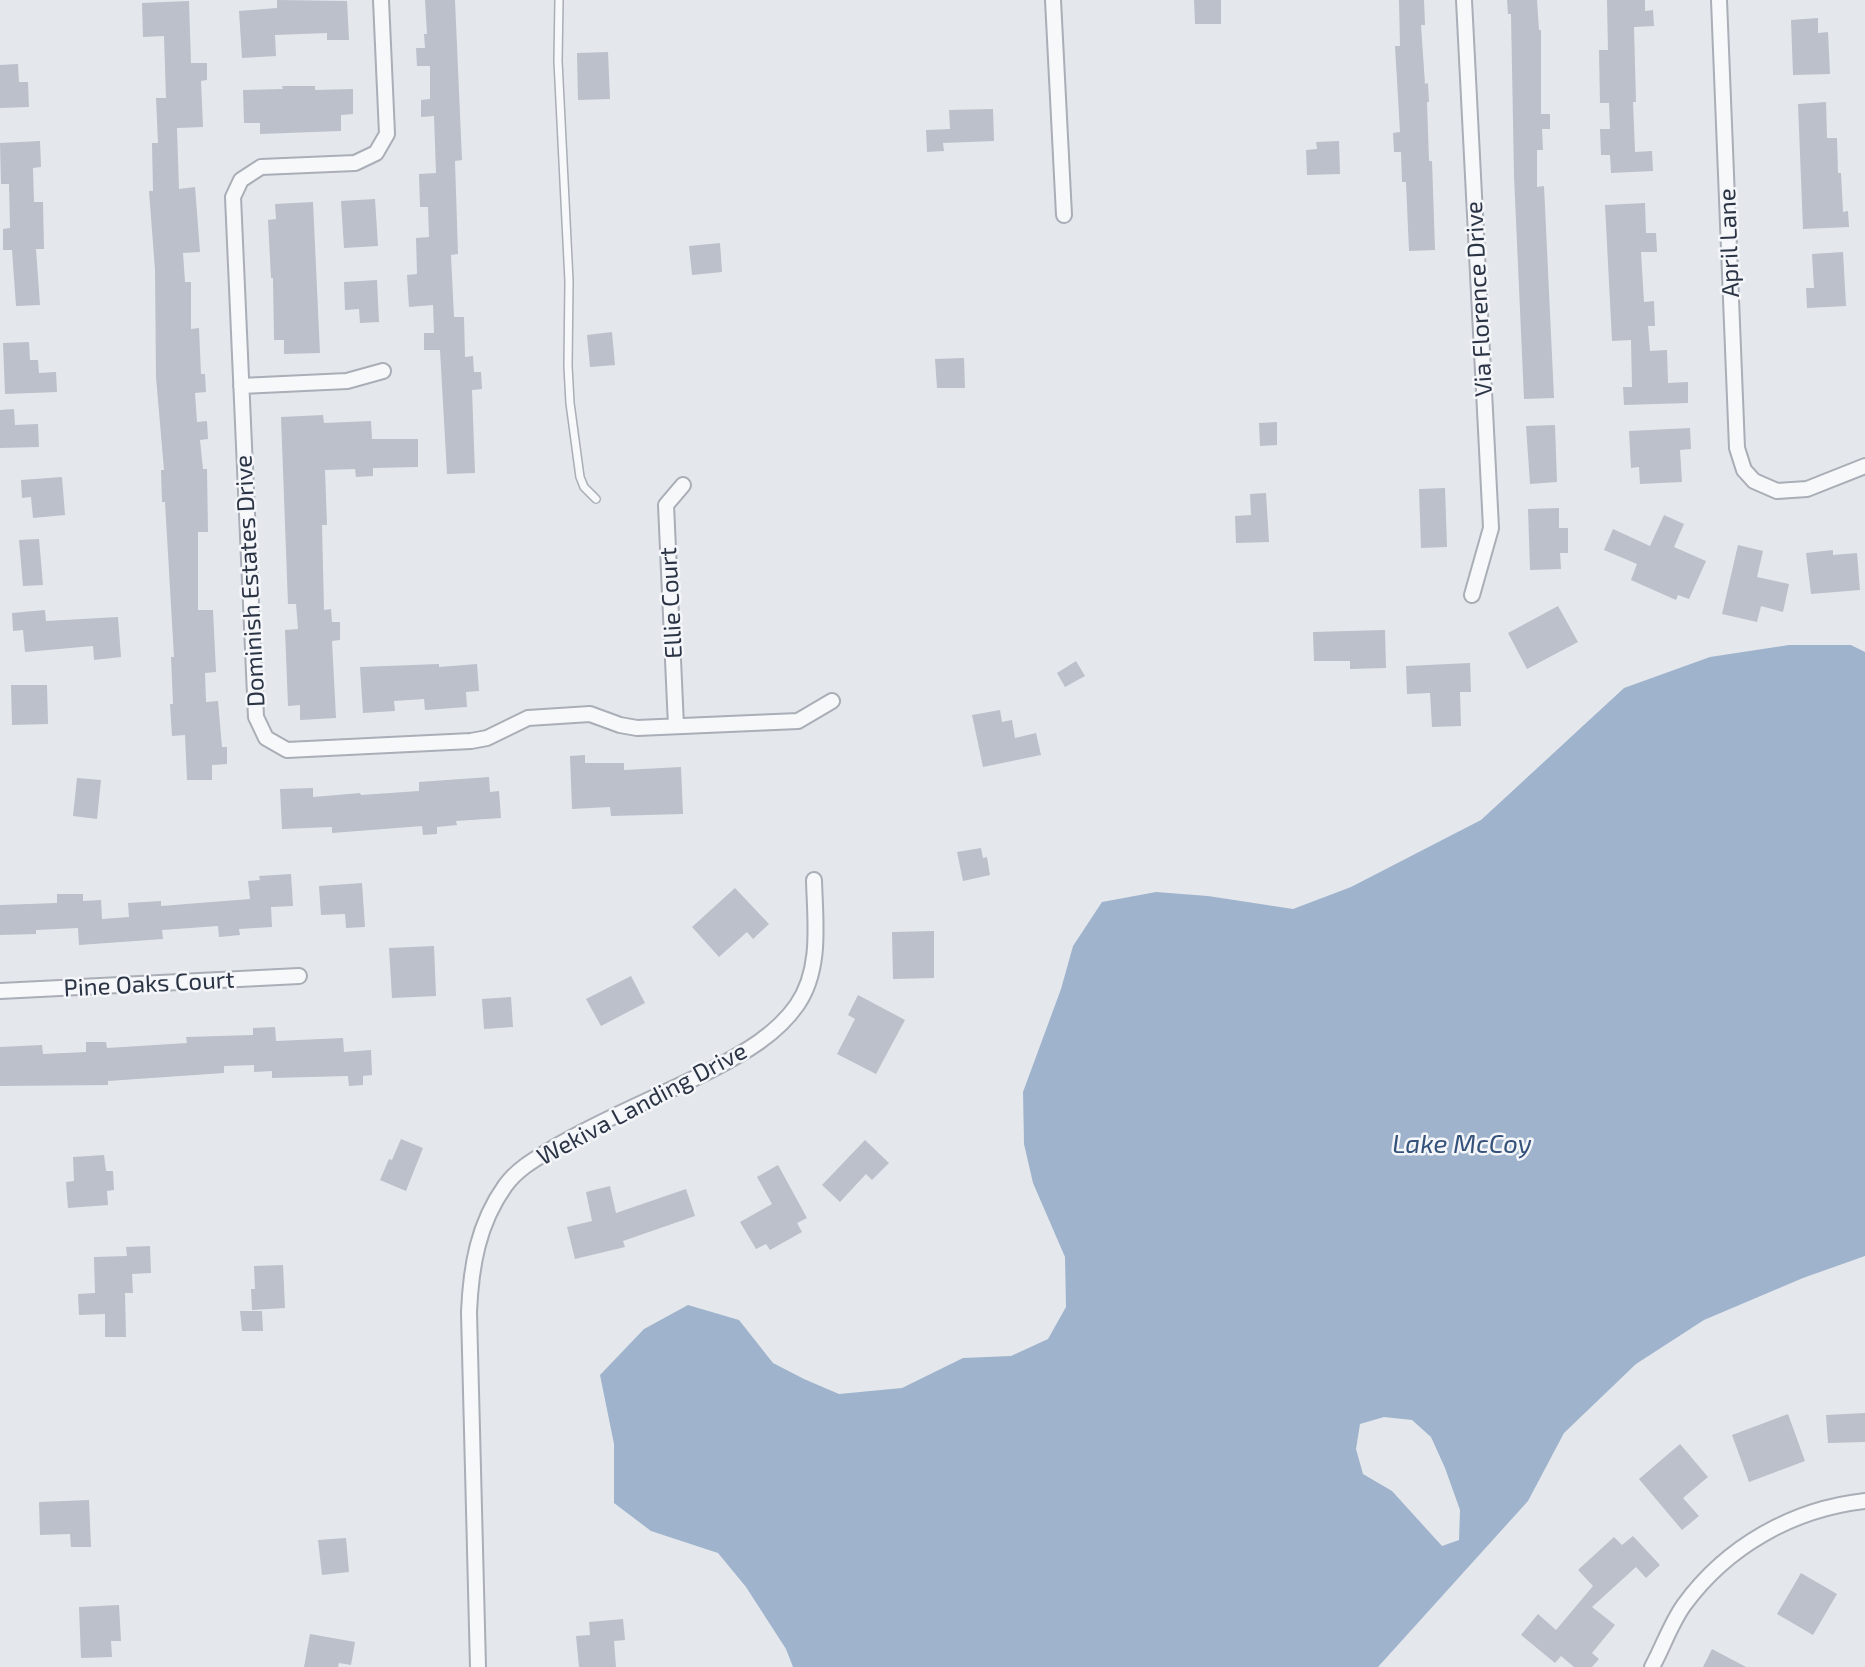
<!DOCTYPE html>
<html>
<head>
<meta charset="utf-8">
<style>
	body { margin:0 }
	canvas { display:block; background:#e4e7ec }
</style>
</head>
<body>
<canvas width="1865" height="1667"></canvas>
<script>
const ctx = document.querySelector('canvas').getContext('2d');
ctx.lineJoin = 'round';
function paint(path, color) { ctx.fillStyle = color; ctx.fill(path, 'evenodd'); }
function strokePath(path, color, width, dash) { ctx.strokeStyle = color; ctx.lineWidth = width; ctx.lineCap = dash ? 'butt' : 'round'; ctx.setLineDash(dash || []); ctx.stroke(path); }
function drawText(font, color, halo, rows, align = 'center') {
  ctx.font = font + ' "Exo 2",sans-serif'; ctx.lineWidth = 5; ctx.setLineDash([]); ctx.textBaseline = 'middle'; ctx.strokeStyle = halo; ctx.fillStyle = color; for (const [text, x, y, turn = 0] of rows) {
    ctx.save(); ctx.translate(x, y); ctx.rotate((+turn || 0) * Math.PI / 180); ctx.textAlign = isNaN(turn) ? turn : align; if (halo) ctx.strokeText(text, 0, 0); ctx.fillText(text, 0, 0); ctx.restore();
  }
}
paint(new Path2D(`
	M1789,645H1851L1865,652V1256L1803,1278L1704,1320L1636,1364L1564,1433L1528,1501L1378,1667H793L786,1649L746,1587L718,1553L651,1531L614,1503V1444L600,1375L644,1329L688,1305L739,1320L773,1363L804,1379L839,1394L902,1388L963,1358L1011,1356L1048,1339L1066,1307L1065,1257L1033,1183L1024,1144L1023,1092L1061,989L1073,946L1102,902L1156,892L1208,896L1293,909L1351,887L1481,820L1624,688L1710,657ZM1384,1417L1412,1420L1431,1437L1445,1468L1460,1510L1459,1540L1442,1546L1392,1491L1363,1474L1356,1449L1360,1424Z`), '#9fb4cc');
paint(new Path2D(`
	M277,0L347,1L349,40H327V33L275,35L276,56L242,58L239,11L277,8Z
	M425,0H455L462,160L455,161L458,254L451,255L454,317H464L465,357L473,356L474,372H481L482,389L472,390L475,473L447,474L440,350H424V333H434L433,305L409,307L407,275L417,274L416,238L429,237L428,207H420L419,174L436,173L434,116L421,117V100L430,99V66H417L416,48H425L424,34H427Z
	M1194,0H1221V24H1195Z
	M1399,0H1424L1425,25H1421L1425,84L1428,83L1429,102H1427L1429,161H1432L1435,250L1409,251L1406,182H1402L1401,152H1394L1393,133L1400,132L1395,46H1400Z
	M1507,0H1537L1539,30H1541V114H1550V129H1542L1543,150H1537V187L1544,186L1554,398L1524,399L1514,176L1511,14H1508Z
	M1607,0H1645V11L1653,10L1654,26L1634,27L1636,102H1633L1635,152L1652,151L1653,171L1611,173L1610,155H1601L1600,129H1610L1609,103H1600L1599,50H1608Z
	M189,1L191,63H207V80L201,81L203,127L177,128L179,189L195,187L200,252L183,253L185,282H191V329L199,328L201,374H205L206,392L195,393L197,422L207,421L208,439L200,440L203,469H207L208,532H198V610H213L216,672L205,673L206,702L218,701L222,747H227V764L212,765V780H187L185,735L172,736L170,704H173L171,657H174L165,502H162L161,470H164L156,377L155,270L149,191H153L152,143H158L156,98H166L164,36L143,37L142,3Z
	M1818,18V33L1828,32L1830,74L1793,75L1791,20Z
	M608,52L610,99L578,100L577,53Z
	M18,64L19,82H28L29,107L0,108V65Z
	M282,86H315V90L353,89V114L341,115V131L260,134V123H244L243,90L283,89Z
	M1826,102L1827,138H1837L1838,173H1841L1843,212L1848,211L1849,227L1803,229L1798,104Z
	M993,109L994,141L943,143L944,151L927,152L926,130L950,129L949,110Z
	M40,141L41,167L33,168L34,202H43L44,249H36L40,305L16,306L12,250H3V229L10,228L9,184H1L0,143Z
	M1339,141L1340,174L1307,175L1306,150L1317,149L1316,142Z
	M375,199L378,246L344,248L341,201Z
	M313,202L320,353L284,354V340H274L273,278H271L268,220L276,219L275,204Z
	M1645,203L1646,233H1656L1657,252H1641L1644,302L1654,301L1655,326H1648L1650,351L1667,350L1668,383L1688,382V403L1624,405L1623,387H1632L1631,340L1612,341L1605,205Z
	M720,243L722,272L692,275L689,246Z
	M1843,252L1846,306L1807,308L1806,288H1814L1812,254Z
	M377,280L379,322L360,323L359,309L345,310L344,282Z
	M612,332L615,365L590,367L587,335Z
	M29,342L30,360H38L39,373L56,372L57,392L5,394L3,343Z
	M964,358L965,388H937L935,359Z
	M14,409L15,425L38,424L39,447L0,448V410Z
	M323,415L324,423L371,421L372,439H418V467L373,468V476L356,477L355,469L325,470L327,525H322L324,610L331,609L332,622H340V640L332,641L336,718L300,720V705L288,706L285,630L298,629L296,604H288L281,417Z
	M1277,422V445L1260,446L1259,423Z
	M1555,425L1557,482L1530,484L1526,426Z
	M1690,428L1691,449L1680,450L1682,482L1640,484L1639,467L1631,468L1629,431Z
	M62,477L65,515L33,518L31,497L22,498L21,480Z
	M1445,488L1447,547L1421,548L1419,489Z
	M1266,493L1269,542L1236,543L1235,516L1251,515L1250,494Z
	M1559,508V528H1568V553H1560L1561,569L1530,570L1528,509Z
	M1664,515L1684,524L1674,547L1706,561L1689,599L1678,595L1676,600L1631,580L1637,564L1604,550L1613,529L1650,546Z
	M39,539L43,585L23,586L19,540Z
	M1738,545L1763,551L1757,577L1789,584L1783,612L1761,606L1757,622L1722,614Z
	M1833,550V555L1857,553L1860,590L1811,594L1806,553Z
	M1558,606L1578,642L1527,669L1508,633Z
	M45,610L46,621L118,617L121,657L94,660L93,646L25,652L23,630L13,631L12,613Z
	M1385,630L1386,668L1350,669V661H1314L1313,632Z
	M1076,661L1085,676L1065,687L1057,673Z
	M1470,663L1471,692H1460L1461,726L1432,727L1430,693L1407,694L1406,666Z
	M439,664V667L477,664L479,691L466,692L467,707L425,710L424,699L394,701L395,711L363,713L360,667Z
	M11,685H47L48,724L12,725Z
	M1000,710L1002,722L1012,720L1015,738L1036,733L1041,755L983,767L972,715Z
	M585,755V763H624V770L681,767L683,814L611,816L610,807L572,809L570,756Z
	M489,777L490,792L499,791L501,818L456,821L457,825L437,827V834L423,835L422,826L332,833V827L282,829L280,789L313,788V797L360,793L361,795L419,791V782Z
	M77,778L101,780L97,819L73,816Z
	M981,848L983,858L987,857L990,875L963,881L957,852Z
	M291,874L293,906L271,907L272,927L239,929L240,935L219,937L218,926L162,930L163,939L79,945L78,928L36,930V934L0,935V905L57,903V894H83V901L101,900L102,919L129,917L128,903L161,901V906L250,899L248,881L260,880L259,876Z
	M362,883L365,927L346,928L345,914L321,915L319,886Z
	M735,888L769,924L753,939L747,932L719,957L692,927Z
	M934,931V978L893,979L892,932Z
	M434,946L436,996L392,998L389,948Z
	M631,976L645,1003L601,1026L586,999Z
	M858,995L905,1020L876,1074L837,1054L855,1019L848,1015Z
	M511,997L513,1027L484,1029L482,999Z
	M275,1027L276,1041L343,1038L344,1052L371,1050L372,1075L363,1076V1085L349,1086L348,1076L272,1078V1071L254,1072V1065L224,1066V1073L108,1081V1085L0,1086V1047L42,1045L43,1054L86,1052V1042H106L107,1048L187,1043L186,1037L253,1035V1028Z
	M401,1139L423,1148L406,1191L380,1180L389,1159L392,1160Z
	M865,1140L889,1163L872,1180L866,1174L840,1202L822,1185Z
	M104,1155L106,1171H113L114,1190L107,1191L108,1205L68,1208L66,1182L74,1181L73,1157Z
	M778,1165L807,1218L797,1223L802,1232L770,1250L766,1244L756,1249L740,1222L772,1204L757,1177Z
	M610,1186L616,1213L686,1189L695,1216L623,1241L625,1247L575,1259L567,1227L592,1221L586,1192Z
	M150,1246L151,1273L132,1274L133,1293H125L126,1337H105V1314L79,1315L78,1294L95,1293L94,1257L127,1256L126,1247Z
	M283,1265L285,1308L252,1310L251,1289H255L254,1266Z
	M240,1311H262L263,1331H242Z
	M1865,1413V1442L1828,1443L1826,1415Z
	M1788,1414L1805,1461L1749,1482L1732,1435Z
	M1680,1444L1708,1477L1683,1498L1699,1516L1682,1530L1639,1479Z
	M89,1500L91,1547H71L70,1534L40,1535L39,1502Z
	M1633,1536L1660,1565L1646,1578L1636,1567L1592,1607L1615,1625L1592,1653L1599,1659L1592,1667H1574L1561,1656L1555,1663L1521,1635L1538,1614L1556,1630L1593,1586L1578,1570L1614,1537L1622,1545Z
	M346,1538L349,1572L322,1575L318,1540Z
	M1801,1573L1837,1594L1813,1635L1777,1614Z
	M119,1605L121,1641H111L112,1657L81,1658L79,1607Z
	M623,1619L625,1640L614,1641L616,1667H579L576,1636L590,1635L589,1622Z
	M310,1634L355,1642L351,1665L339,1663L338,1667H304Z
	M1712,1649L1746,1667H1703Z`), '#bbc0ca');
const lane = new Path2D(`
	M559,0L558,61L569,281L568,366L570,403L580,477L584,487L596,499`);
const street = new Path2D(`
	M381,0L387,134L376,153L355,163L261,167L241,180L233,197L256,717L266,738L287,750L471,741L487,738L528,718L590,714L620,725L637,728L798,721L832,701
	M1053,0L1064,215
	M1464,0L1491,528L1472,595
	M1719,0L1737,448L1744,470L1754,481L1777,491L1807,489L1865,466
	M241,386L347,381L383,371
	M676,726L666,505L683,485
	M0,991L299,976
	M478,1667L469,1312C471,1266 478,1224 505,1186C518,1168 537,1158 555,1147C606,1117 661,1096 713,1069C744,1053 777,1034 797,1005C822,969 815,921 814,880
	M1652,1667C1663,1647 1671,1623 1684,1605C1727,1546 1793,1509 1865,1501`);
strokePath(lane, '#a9aeb7', 10);
strokePath(street, '#a9aeb7', 18);
strokePath(lane, '#f7f8fa', 7);
strokePath(street, '#f7f8fa', 14);
drawText('24px', '#2b3445', '#f4f6f9', [
	["April Lane",1729,243,-92],
	["Via Florence Drive",1479,299,-93],
	["Dominish Estates Drive",250,581,-93],
	["Ellie Court",671,603,-93],
	["Pine Oaks Court",149,984,-3],
	["Wekiva Landing Drive",642,1104,-28]
]);
drawText('italic 26px', '#34527a', '#f4f6f9', [
	["Lake McCoy",1462,1144]
]);
</script>
</body>
</html>
